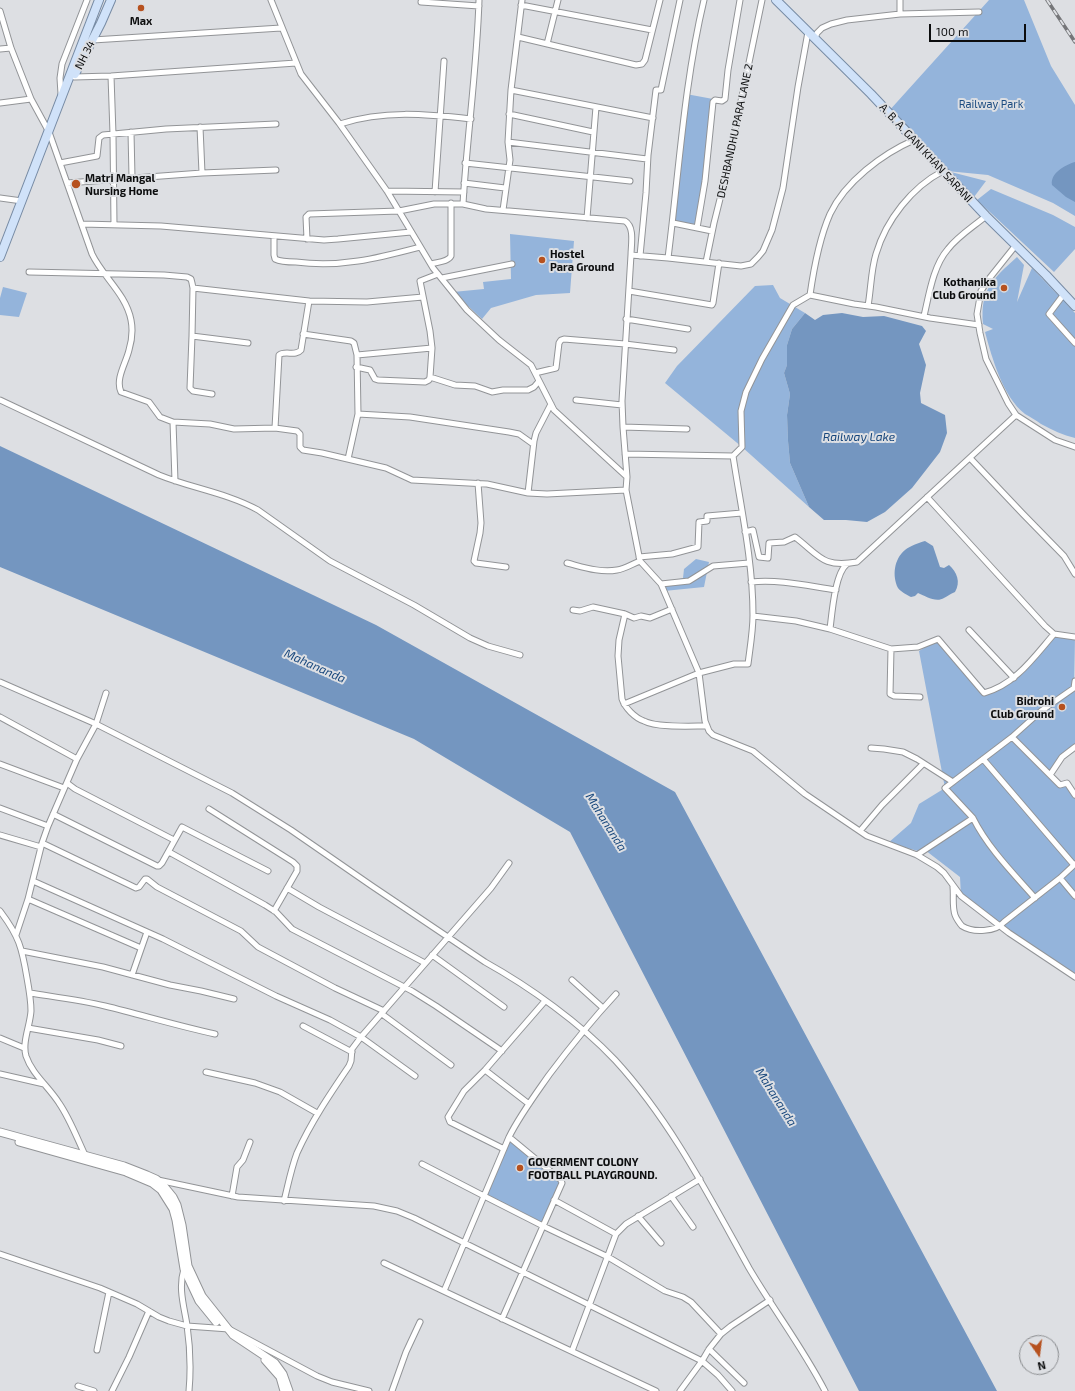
<!DOCTYPE html>
<html>
<head>
<meta charset="utf-8">
<style>
	body { margin:0 }
	#map { position:relative; width:1075px; height:1391px; overflow:hidden; background:#dddfe3; font-family:"Exo 2",sans-serif }
	canvas { display:block }
	.north { position:absolute; left:1019px; top:1335px; width:40px; height:40px; box-sizing:border-box; background:#dddfe3; border:1px solid #898b8e; border-radius:50%; rotate:166deg; font-size:11px; font-weight:700; line-height:16px; text-align:center; color:#0c0d0e }
	.north::after { content:''; display:block; margin:auto; width:14px; height:18px; background:#b6511f; clip-path:polygon(50% 0,100% 100%,50% 72%,0 100%) }
	.scale { position:absolute; left:929px; top:24px; width:97px; height:18px; box-sizing:border-box; border:2px solid #0c0d0e; border-top:0; padding-left:5px; font-size:12px; line-height:14px; white-space:nowrap; color:#0c0d0e; -webkit-text-stroke:3px #dddfe3; paint-order:stroke }
</style>
</head>
<body>
<div id="map">
<canvas width="1075" height="1391"></canvas>
<div class="north">N</div>
<div class="scale">100 m</div>
</div>
<script>
const ctx = document.querySelector('canvas').getContext('2d');
ctx.lineJoin = 'round';
function paint(path, color) { ctx.fillStyle = color; ctx.fill(path, 'evenodd'); }
function strokePath(path, color, width, dash) { ctx.strokeStyle = color; ctx.lineWidth = width; ctx.lineCap = dash ? 'butt' : 'round'; ctx.setLineDash(dash || []); ctx.stroke(path); }
function drawText(font, color, halo, rows, align = 'center') {
  ctx.font = font + ' "Exo 2",sans-serif'; ctx.lineWidth = 4; ctx.setLineDash([]); ctx.textBaseline = 'middle'; ctx.strokeStyle = halo; ctx.fillStyle = color; for (const [text, x, y, turn = 0] of rows) {
    ctx.save(); ctx.translate(x, y); ctx.rotate((+turn || 0) * Math.PI / 180); ctx.textAlign = isNaN(turn) ? turn : align; if (halo) ctx.strokeText(text, 0, 0); ctx.fillText(text, 0, 0); ctx.restore();
  }
}
paint(new Path2D(`
	M989,0H1024L1051,66L1075,105V216L1053,203L988,175L947,171L986,181L971,201L888,112Z
	M686,94L713,99L697,228L673,223Z
	M991,189L1053,215L1075,227V249L1054,272L977,200Z
	M510,234L574,241L570,293L536,295L491,308L482,319L453,292L484,289L483,282L511,279Z
	M1017,257L1024,265L1017,302L1032,268L1075,313V438C1063,435 1052,430 1041,424C1036,420 1030,417 1025,414C1003,397 992,358 985,332L993,329L983,324C980,289 993,279 1017,257Z
	M773,285L780,298L805,313L792,329L787,345V365L784,373L790,394L787,415L788,441L790,463L809,507L742,447L665,383L677,366L755,286Z
	M3,287L27,293L19,317L0,315V298Z
	M696,559L709,562L704,587L664,591L661,584L683,578L684,569Z
	M1054,634L1075,637L1074,688H1075V747L1062,757L1050,775L1060,785L1067,783L1075,795V977L961,896L960,877L925,850L961,825L918,851L888,843L911,823L919,804L945,788L919,651L938,639L988,692L1020,673Z
	M509,1139L560,1182L542,1224L486,1195Z`), '#94b4db');
paint(new Path2D(`
	M1075,162V202L1066,197L1052,185C1050,173 1065,165 1075,162Z
	M805,313L815,320L823,315L842,313L863,317L884,316L922,326L926,331L919,344L926,365L920,393L921,403L945,415L947,433L940,452L912,488L885,512L867,522L846,520H824L809,507L790,463L788,441L787,415L790,394L784,373L787,365V345L792,329Z
	M0,446L376,625L675,792L997,1391H859L570,832L414,739L0,567Z
	M925,541L933,546L940,567L944,568L949,565C957,572 961,582 955,592C950,594 948,596 944,598C936,603 925,596 918,593L915,596L911,597C907,595 901,592 898,588C892,576 894,559 905,550C910,546 918,543 925,541Z`), '#7496c0');
const street = new Path2D(`
	M271,0L301,74L339,123L387,191L433,268L467,310L499,340L531,365L554,410L627,477L626,490L640,561L661,584L699,673L705,721L709,731L713,735L753,751L805,794L867,836L917,855L937,867L944,873L961,896L1009,933L1075,977
	M900,0V14
	M421,2L479,6
	M521,5L652,30
	M0,11L11,48L31,99L49,132L92,254C103,277 126,294 131,320C133,330 132,340 129,350C126,363 115,379 121,392L149,402L160,417L173,422L210,424L234,429L275,428L297,431L300,434V447L303,450L322,453L386,468L412,480L487,484L528,493L547,494L626,490
	M518,37L636,65L642,64L645,60L660,0
	M815,38L817,33L822,28L831,24L847,20L900,14L979,12
	M93,40L281,28
	M547,44L558,0
	M0,49L11,48
	M111,76L113,134L114,225
	M74,77L111,76L296,63
	M511,90L653,118
	M61,94L60,78L62,64L87,0
	M0,103L31,99
	M509,114L593,132
	M340,124C384,110 425,114 471,119
	M200,127L202,173
	M131,132L132,177
	M508,142L647,159
	M60,163L97,156L99,138L103,135L166,129L276,124
	M465,163L630,181
	M67,183L202,173L276,170
	M464,183L505,188
	M387,191L464,192
	M435,192L444,61
	M0,198L22,201
	M463,204L486,209L625,221C635,227 631,245 631,255
	M503,210L510,160L508,142L511,90L522,0
	M587,218L596,107
	M673,223L712,231
	M82,224L161,226L324,240L338,239L411,232
	M697,228L705,181L713,102L715,100L722,101L725,99L728,70L740,0
	M274,236V255L275,259C281,262 289,262 296,262C341,268 378,258 420,247
	M307,239L306,217L309,214L399,211L434,204H463C467,136 477,68 479,0
	M1016,245L988,280L981,291L977,314L980,333L986,359L1008,403L1016,415L1055,440L1075,447
	M640,256L646,193L648,155L656,90H661L680,0
	M668,258L741,266L751,264L758,257L763,251L772,230L783,188L798,87L808,32
	M706,262L714,223L724,183L762,0
	M431,264C437,262 448,262 451,256V203
	M29,272L164,275L187,277L191,279L192,283L193,288
	M442,278L512,264
	M629,291L712,305L713,303L719,263
	M1064,294L1049,314L1075,343
	M810,295C814,267 819,239 830,214C845,182 882,154 914,140
	M868,306C871,289 871,270 876,254C886,220 912,187 943,171
	M924,316C929,295 933,266 948,249C958,236 973,227 986,216
	M626,319L688,329
	M303,334L351,341L354,343L357,355
	M192,336L248,343
	M356,367L370,370L375,379L378,380L425,382L429,380L430,377L432,348L430,331L420,281L438,274
	M535,373L556,368L559,343L561,340L564,339L625,344L674,350
	M430,377L455,385L475,386L492,392L503,390H528L534,387L539,381
	M212,394L193,391L190,388L192,336L193,288L309,301L367,302L423,297
	M0,400L159,475C191,488 227,493 258,510L330,561L414,605L470,638L488,646L520,655
	M576,400L622,405
	M358,414L410,417L509,432L519,434L533,444
	M173,422L175,481
	M623,427L687,429
	M275,428L279,355C286,350 295,357 301,350L309,301
	M625,454L733,456L742,447L741,411L746,392L762,359L793,305L810,295L854,304L876,307L930,318L979,325
	M970,458L1023,514L1064,556L1075,574
	M348,459L358,414L357,355L432,348
	M627,477L623,427L622,401L631,255L668,258C679,172 684,84 704,0
	M478,483L481,523L480,533L474,561L476,563L506,567
	M528,493L534,441L536,433L551,404
	M927,497L1045,626L1054,634L1075,637
	M745,532L753,530L759,557L768,558L769,543L784,542L795,537C820,556 822,568 857,562L1016,415
	M639,557L672,554L698,547L699,522L707,521V516L742,513
	M567,563C583,567 600,573 617,570C625,569 632,564 640,561
	M751,582C779,579 808,586 836,590
	M661,584L689,581L713,566L749,563
	M672,609L650,618L641,616L634,618L625,614L619,640L618,656L622,699C625,708 635,718 644,721C657,728 691,726 707,726
	M573,610L580,611L593,607L625,614
	M753,616L796,621L830,629L891,649L918,647L938,639L984,693C1015,685 1034,657 1054,634
	M830,629C832,613 835,573 847,564
	M969,630L1014,678
	M891,649L890,694L894,696L920,697
	M1075,681L1074,688L1041,711L1012,737L1060,785L1067,783L1075,795
	M0,682L96,724L232,793L291,830L372,886L485,962C530,987 580,1023 615,1060C671,1121 709,1196 749,1268C773,1309 803,1348 825,1391
	M624,704L699,673L734,664H748C750,648 753,631 753,615C753,562 741,508 733,456
	M0,717L77,759
	M871,748L884,749L903,752L917,759L953,782
	M983,759L1074,865
	M0,764L64,788
	M1050,775L1062,757L1075,747
	M67,783L75,789L174,840
	M0,808L48,826
	M209,809L293,862L297,866V871L274,911
	M53,814L157,866H159L162,863L182,827L268,871
	M973,818C988,848 1013,873 1035,898
	M860,831L882,805L923,764
	M0,835L41,847
	M42,843L136,888L139,887L145,879H147L157,887L241,931L258,947L335,988L384,1011
	M169,852L265,905L276,912L292,929L412,991L436,1006L502,1051
	M917,855L973,818L945,788L1012,737
	M1060,878L1075,896
	M33,881L163,939L276,996L330,1020L361,1037L415,1076
	M953,887C954,896 952,906 955,915C956,918 960,924 962,926C973,933 996,932 1004,922L1060,878L1075,864
	M287,888L319,907L425,963
	M28,899L141,948
	M0,911C19,936 22,948 27,978C29,989 31,1000 31,1011C30,1026 22,1042 26,1056C32,1074 49,1087 59,1103C70,1119 77,1138 85,1155
	M16,935L28,899L42,843L48,826L77,759L96,724L106,693
	M22,951L103,967L170,985L201,991L234,999
	M432,955L504,1007
	M132,975L147,932
	M572,980L603,1008
	M30,993C55,997 80,1000 105,1006C142,1015 178,1026 215,1034
	M382,1014L451,1065
	M303,1026L352,1052
	M28,1028L98,1040L121,1046
	M0,1038L24,1048
	M485,1070L529,1104
	M206,1072L255,1083L280,1092L317,1113
	M0,1074L44,1084
	M509,1137C520,1115 535,1095 549,1075C570,1047 592,1020 616,994
	M504,1149L450,1122L448,1117L464,1091L485,1070L545,1001
	M422,1164L484,1196L509,1137L561,1180L562,1183L502,1319
	M158,1180L238,1197L374,1206L397,1211L414,1218L702,1361L680,1391
	M232,1196L237,1167L243,1160L250,1142
	M671,1196L693,1227
	M554,1200L616,1234
	M284,1201C288,1185 291,1169 297,1153C311,1122 330,1094 349,1066L351,1061L352,1049L361,1037L491,888L509,863
	M638,1216L661,1243
	M0,1254L100,1288L137,1304L159,1317L169,1321L187,1326L229,1329L317,1376L332,1382L369,1391
	M384,1263L656,1391
	M184,1269C178,1288 184,1306 187,1325C190,1346 191,1369 189,1391
	M444,1291L484,1196L543,1226L608,1257L665,1291L683,1297L691,1302L721,1334L709,1349L702,1361L718,1375L732,1391
	M721,1334L731,1326L770,1300
	M709,1349L744,1383
	M97,1350L109,1292
	M572,1351L616,1234L626,1224L700,1179
	M78,1386L94,1391
	M112,1391L129,1357L149,1311
	M392,1391L406,1352L420,1322`);
const secondary = new Path2D(`
	M0,1132L124,1166L147,1175L156,1179L164,1186L173,1197L177,1205L182,1225L188,1266L202,1296L233,1335L275,1363L283,1374L289,1391
	M19,1142L126,1172L152,1183L161,1190L173,1209L176,1220L184,1269L199,1301L216,1322
	M265,1360L280,1377L284,1391`);
const primary = new Path2D(`
	M776,0L871,94L986,216L1046,275L1075,306
	M75,74L101,23L111,0
	M0,257L99,0`);
strokePath(street, '#929497', 7);
strokePath(secondary, '#929497', 9);
strokePath(primary, '#778ba4', 10);
strokePath(street, '#fff', 5);
strokePath(secondary, '#fff', 7);
strokePath(primary, '#d0e2f9', 8);
const rail = new Path2D(`
	M1047,0L1075,42`);
strokePath(rail, '#757679', 3.5);
strokePath(rail, '#dddfe3', 2, [6]);
for (const [x, y, r, color] of [
	[141,8,4,"#b6511f"],
	[76,184,5,"#b6511f"],
	[542,260,4,"#b6511f"],
	[1004,288,4,"#b6511f"],
	[1062,707,4,"#b6511f"],
	[520,1168,4,"#b6511f"]
]) { const dot = new Path2D(); dot.arc(x, y, r, 0, 2 * Math.PI); ctx.fillStyle = color; ctx.fill(dot); strokePath(dot, '#dddfe3', 1.5); }
drawText('bold 11px', '#0c0d0e', '#dddfe3', [
	["Max",141,21,"center"],
	["Matri Mangal",85,178],
	["Nursing Home",85,191],
	["Hostel",550,254],
	["Para Ground",550,267],
	["Kothanika",996,282,"right"],
	["Club Ground",996,295,"right"],
	["Bidrohi",1054,701,"right"],
	["Club Ground",1054,714,"right"],
	["GOVERMENT COLONY",528,1162],
	["FOOTBALL PLAYGROUND.",528,1175]
], 'left');
drawText('11px', '#0c0d0e', '#dddfe3', [
	["NH 34",85,55,-63],
	["DESHBANDHU PARA LANE 2",735,131,-78],
	["A. B. A. GANI KHAN SARANI",926,153,47]
]);
drawText('11px', '#1c4c81', '#dddfe3', [
	["Railway Park",991,104]
]);
drawText('italic 12px', '#16467c', '#dddfe3', [
	["Railway Lake",859,437],
	["Mahananda",315,666,24],
	["Mahananda",606,822,58],
	["Mahananda",776,1097,58]
]);
</script>
</body>
</html>
